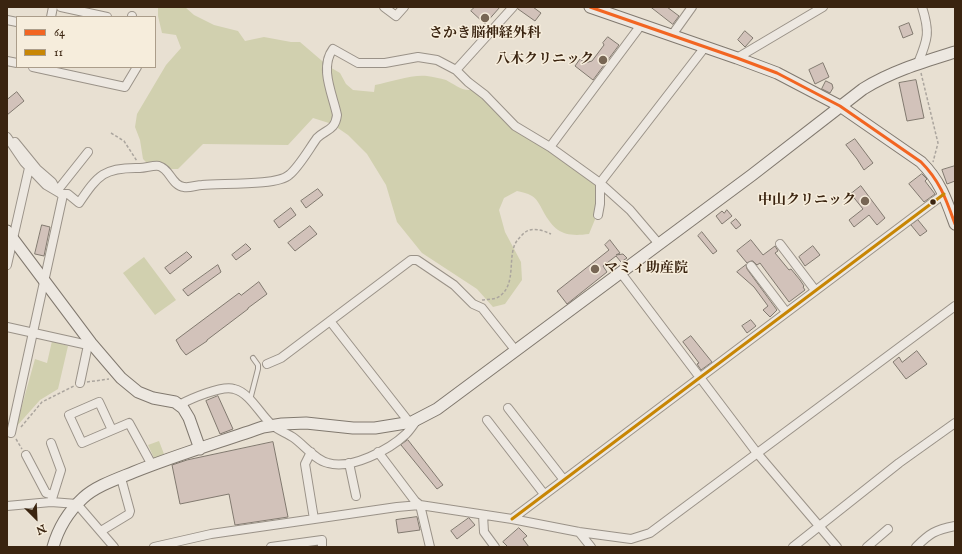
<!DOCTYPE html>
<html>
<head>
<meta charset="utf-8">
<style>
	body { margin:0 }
	#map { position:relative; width:962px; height:554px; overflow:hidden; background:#e8e0d2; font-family:"IM FELL English",serif }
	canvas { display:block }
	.frame { position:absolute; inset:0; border:8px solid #3a2410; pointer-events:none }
	.legend { position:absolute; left:16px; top:16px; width:140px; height:52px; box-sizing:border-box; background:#f6eddc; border:1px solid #ab9d8a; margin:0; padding:5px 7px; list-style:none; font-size:12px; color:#3a2410 }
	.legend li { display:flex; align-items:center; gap:8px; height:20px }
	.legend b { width:20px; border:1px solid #ab9d8a }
	.north { position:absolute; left:16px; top:498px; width:40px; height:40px; -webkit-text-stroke:3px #f6eddc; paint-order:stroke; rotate:156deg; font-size:11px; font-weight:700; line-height:16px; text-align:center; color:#3a2410 }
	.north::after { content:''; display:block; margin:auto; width:14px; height:18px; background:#3a2410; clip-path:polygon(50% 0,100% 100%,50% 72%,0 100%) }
</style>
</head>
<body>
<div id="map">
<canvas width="962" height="554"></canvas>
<div class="frame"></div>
<ul class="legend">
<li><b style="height:5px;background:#f26522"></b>64</li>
<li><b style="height:5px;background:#c88604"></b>11</li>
</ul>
<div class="north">N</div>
</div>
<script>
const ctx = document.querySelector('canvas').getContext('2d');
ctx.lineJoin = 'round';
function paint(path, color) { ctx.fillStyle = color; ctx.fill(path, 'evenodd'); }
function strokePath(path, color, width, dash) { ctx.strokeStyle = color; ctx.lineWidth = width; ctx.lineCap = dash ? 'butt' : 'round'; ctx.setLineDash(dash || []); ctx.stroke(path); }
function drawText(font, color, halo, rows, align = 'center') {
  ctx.font = font + ' "IM FELL English","Noto Serif JP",serif'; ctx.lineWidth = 3; ctx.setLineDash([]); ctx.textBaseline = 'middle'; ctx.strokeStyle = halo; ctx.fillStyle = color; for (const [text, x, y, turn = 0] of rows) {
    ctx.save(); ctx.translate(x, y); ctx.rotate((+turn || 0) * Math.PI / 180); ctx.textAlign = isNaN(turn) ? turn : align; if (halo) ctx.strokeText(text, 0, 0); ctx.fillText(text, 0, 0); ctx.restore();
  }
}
paint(new Path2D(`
	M158,7H185L194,15L214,25L238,31L245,41L264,37L291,42H300L328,66L340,73L346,84L353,90L374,92L375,85C389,82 414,74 427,76C433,77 440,78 446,80C454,84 464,93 474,89L561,158L596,183V217L589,234C565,237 555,233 543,211C540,205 537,199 532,196C527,193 521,192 517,191L504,198L499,210L505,232L521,262L522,280L505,304L493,307L477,289L422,253L397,222L386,185L367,154L348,135L332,124L313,118L288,145L203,144L178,169H153L143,159L140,140L135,127L137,114L166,65L181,48L176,35L162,33L158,16Z
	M144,257L176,300L155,315L123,273Z
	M52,341L68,346L58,389L40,400L16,427L35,359L47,363Z
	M159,441L164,454L154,458L148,445Z`), '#d1d0af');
const building = new Path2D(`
	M475,7H500L485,24L471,11Z
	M518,7H533L541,13L535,21L518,9Z
	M651,7H667L679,16L673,24Z
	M909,23L913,34L903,38L899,27Z
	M745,31L753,38L745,47L738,40Z
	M608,37L619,45L593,80L575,66L580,59L585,63L592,61L604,45L603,43Z
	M823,63L829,77L815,84L809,70Z
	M916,80L924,118L907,121L899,83Z
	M826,81L832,84L833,88L830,93L822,89Z
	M17,92L24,101L7,115V100Z
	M855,139L873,163L864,170L857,159L846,145Z
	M955,166V181L947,184L942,170Z
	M922,174L927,179L925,181L935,194L924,202L909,184Z
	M861,186L885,218L877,225L869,215L854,227L849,220L863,209L851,194Z
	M318,189L323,195L306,208L301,201Z
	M291,208L296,215L279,228L274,221Z
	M727,210L732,216L722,224L716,216L722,211L724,213Z
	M736,219L741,225L736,229L731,223Z
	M918,220L927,231L920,236L911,225Z
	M42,225L50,227L44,256L35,254Z
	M310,226L317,234L295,251L288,243Z
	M702,232L717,251L713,254L698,236Z
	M610,240L620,253L616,255L623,254L627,258L621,262L616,256L603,266L607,272L567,304L557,291L609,250L605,245Z
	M751,240L763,255L775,246L778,251L775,253L789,270L791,269L800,280L804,286L803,287L805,290L789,302L760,263L757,265L753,261H751L747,263L737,251Z
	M246,244L251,249L236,260L232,255Z
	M813,246L820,255L805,266L799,257Z
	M187,252L192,257L170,274L165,268Z
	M218,265L221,272L188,296L183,290Z
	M746,265L747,269L777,310L770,317L763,310L768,306L754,287L737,272Z
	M259,282L267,294L248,308V309L207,340V341L186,355L181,349L176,340L239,293L241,295Z
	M751,320L756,326L747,333L742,326Z
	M691,336L712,362L701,370L697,364L699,363L683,342Z
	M917,351L927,364L906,379L893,362L899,357L902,362Z
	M218,396L233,429L220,434L206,401Z
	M408,440L443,485L437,489L401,445Z
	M273,442L288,517L235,525L229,494L180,504L172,465L187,460Z
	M417,517L420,530L398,533L396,520Z
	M469,518L475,525L457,539L451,531Z
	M519,528L527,536L523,539L529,547H508L503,542Z`);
paint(building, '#d2c2ba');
strokePath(building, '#81796f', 1);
const lane = new Path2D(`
	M250,400L258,369V365L253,358`);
const street = new Path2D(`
	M61,7L107,17
	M384,7L396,16L404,7
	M51,17L53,7
	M132,17V16
	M7,20L17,22
	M672,35L692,7
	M737,58L823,7
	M7,61L17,63
	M918,63C928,39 930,32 922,7
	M33,67L125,87L137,67
	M456,70L513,7
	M7,137L24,162L46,185L63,195L11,433
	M15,142L37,169L52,182L57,191L88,152
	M550,147L641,25
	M61,194H68L79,203C98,175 104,167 140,168C146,168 153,165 159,166C170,169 172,186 184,187C190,188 197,185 202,185C221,183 277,186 289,175C299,167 309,149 317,138C326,129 335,131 337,115C333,95 319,68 333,49L358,63H385L418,57L437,60L456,70L468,82L485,95L515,126L550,147L600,183L630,210L659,244
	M598,215L600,204V183L705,47
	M780,244L815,290
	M7,265L29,168
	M751,266L786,312
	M621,273L757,453L837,547
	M330,321L409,422
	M7,327L88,345L91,343
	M267,364L281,358L411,260H417L454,285L473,304L482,308L516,351
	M80,383L88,345
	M179,405C190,399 222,385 234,389C250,393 259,413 271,424C277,430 287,433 294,438C305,446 315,460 328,463C351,470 389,450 406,434C410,430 413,425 417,420
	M508,408L564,480
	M487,420L544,494
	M112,430L99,402L69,415L82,443L129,423L152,465
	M51,443L61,470L51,502
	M311,452L305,464L314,519
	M378,452L415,501L420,505L512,519L579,532L631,539L650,533L955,306
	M26,455L46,493L53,495
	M349,463L356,496
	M7,506L51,502L77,504L114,547
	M483,515L484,532L495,547
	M512,519L944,194
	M101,531L129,514L130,511L121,478
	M579,532L591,547
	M154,547L211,534L397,507L420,505L430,547
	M271,547L322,540V547
	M793,547L899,463L955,423
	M867,547L888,529
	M916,547C930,533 935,530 955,526`);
const secondary = new Path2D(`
	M590,7L737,58L777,73L840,106L921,162C940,181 946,199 955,224
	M7,231L91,343L121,378L138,392L153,398L175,402L183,408L189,418L200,449
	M53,547C58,529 69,511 83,498C96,486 117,479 134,472C176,455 220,442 263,427L282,424L306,423L353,428H375L412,422L437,409L752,175L863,89C892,71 923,62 955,52`);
strokePath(lane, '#9a9288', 6);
strokePath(street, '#9a9288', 10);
strokePath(secondary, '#81796f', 13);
strokePath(new Path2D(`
	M921,73L938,143L933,162
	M111,133L124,141L137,161
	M482,300C488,299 495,300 500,296C516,284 508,259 515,244C517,240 520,237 523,234C531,226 542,230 551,234
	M87,382L109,379
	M21,427L42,402L74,386
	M16,439L22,449`), '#aba59e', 1.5, [3, 2]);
strokePath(lane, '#ede8e1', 4);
strokePath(street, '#ede8e1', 8);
strokePath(secondary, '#ede8e1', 11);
strokePath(new Path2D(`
	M590,7L737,58L777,73L840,106L921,162C940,181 946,199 955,224`), '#f26522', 3);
strokePath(new Path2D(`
	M512,519L944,194`), '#c88604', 3);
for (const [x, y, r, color] of [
	[485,18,5,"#776654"],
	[603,60,5,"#776654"],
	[865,201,5,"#776654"],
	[933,202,3.5,"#3a2410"],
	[595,269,5,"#776654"]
]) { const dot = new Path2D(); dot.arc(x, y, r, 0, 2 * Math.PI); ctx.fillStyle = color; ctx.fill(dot); strokePath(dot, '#f6eddc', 1.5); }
drawText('bold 14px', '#3a2410', '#f6eddc', [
	["さかき脳神経外科",485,34,"center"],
	["八木クリニック",594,60],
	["中山クリニック",856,201],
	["マミィ助産院",604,269,"left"]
], 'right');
</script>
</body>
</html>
